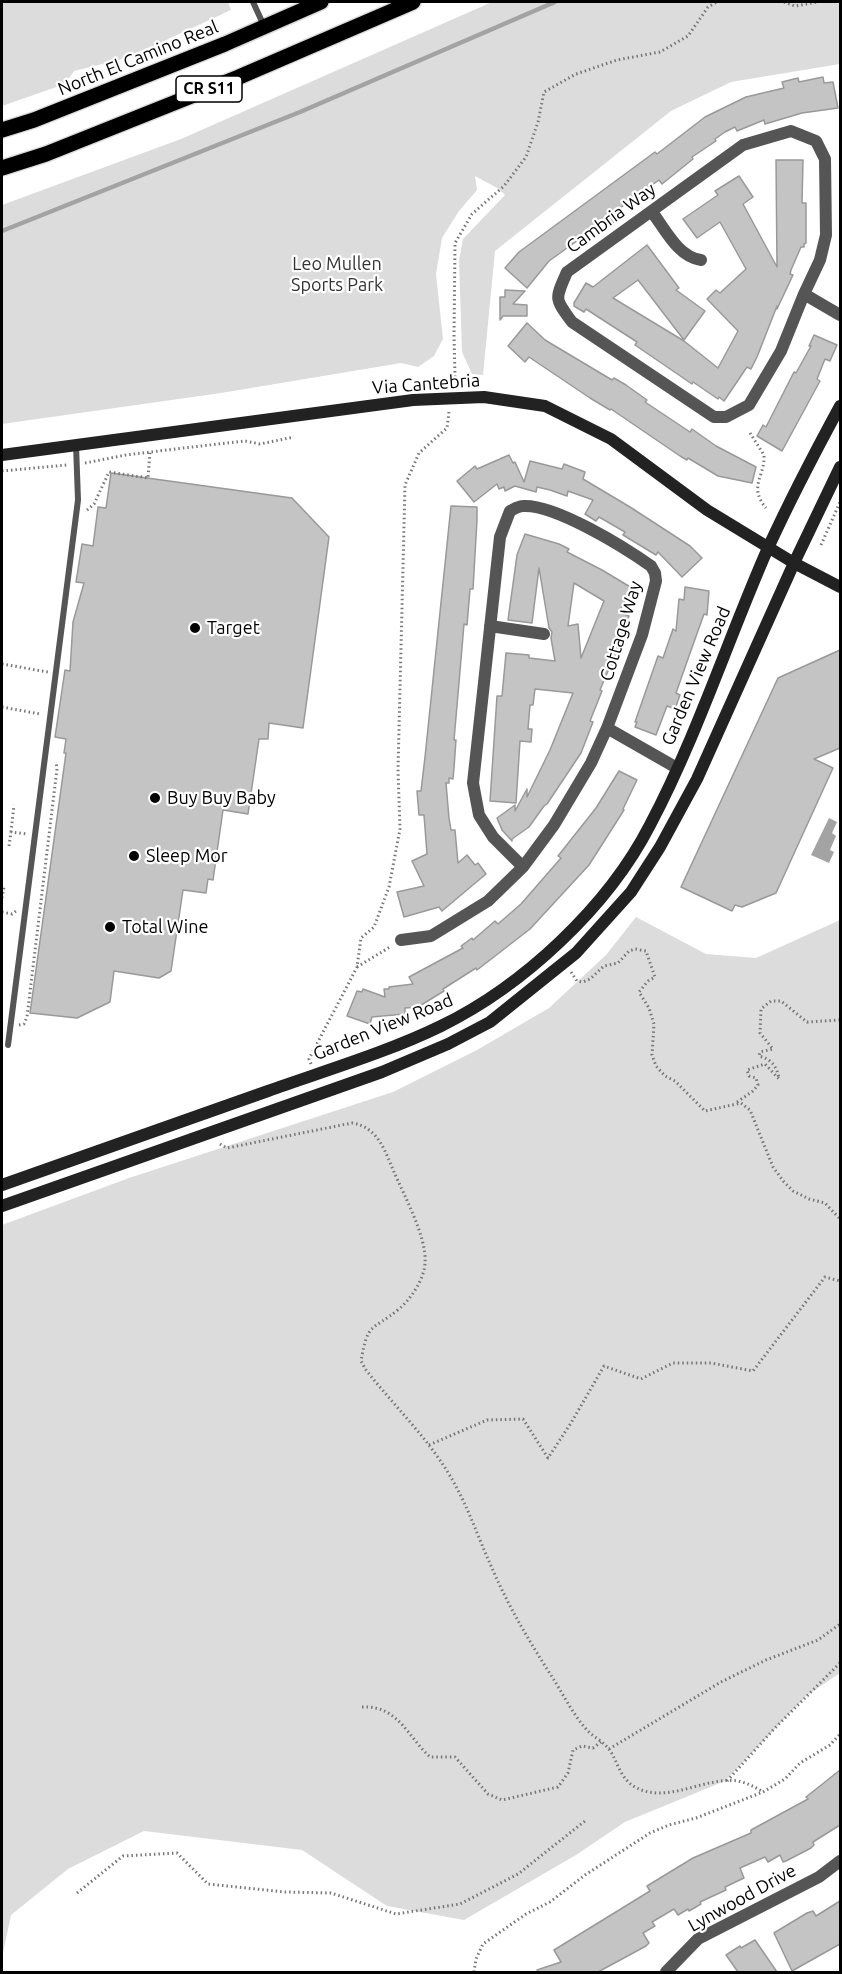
<!DOCTYPE html>
<html>
<head>
<meta charset="utf-8">
<style>
	body { margin:0 }
	#map { position:relative; width:842px; height:1974px; overflow:hidden; background:#fff; font-family:Ubuntu,sans-serif }
	canvas { display:block }
	.frame { position:absolute; inset:0; border:3px solid #000; pointer-events:none }
</style>
</head>
<body>
<div id="map">
<canvas width="842" height="1974"></canvas>
<div class="frame"></div>
</div>
<script>
const ctx = document.querySelector('canvas').getContext('2d');
ctx.lineJoin = 'round';
function paint(path, color) { ctx.fillStyle = color; ctx.fill(path, 'evenodd'); }
function strokePath(path, color, width, dash) { ctx.strokeStyle = color; ctx.lineWidth = width; ctx.lineCap = dash ? 'butt' : 'round'; ctx.setLineDash(dash || []); ctx.stroke(path); }
function drawText(font, color, halo, rows, align = 'center') {
  ctx.font = font + ' Ubuntu,sans-serif'; ctx.lineWidth = 4.5; ctx.setLineDash([]); ctx.textBaseline = 'middle'; ctx.strokeStyle = halo; ctx.fillStyle = color; for (const [text, x, y, turn = 0] of rows) {
    ctx.save(); ctx.translate(x, y); ctx.rotate((+turn || 0) * Math.PI / 180); ctx.textAlign = isNaN(turn) ? turn : align; if (halo) ctx.strokeText(text, 0, 0); ctx.fillText(text, 0, 0); ctx.restore();
  }
}
paint(new Path2D(`
	M2,2H228L231,10L162,42L119,60L74,71L65,84L2,106Z
	M492,2H840V64L731,82L671,111L495,251L483,375L472,374L462,352L459,260L463,239L505,195L499,189L475,176L477,190L459,211L442,238L436,274L443,339L434,356L418,367L401,363L221,393L2,424V205L181,139Z
	M636,917L706,954L756,958L840,920V1673L806,1696L725,1781L625,1822L576,1855L464,1920L387,1906L302,1850L144,1831L68,1869L11,1915L2,1958V1225L129,1178L393,1092L477,1050L549,1008L606,955Z`), '#dcdcdc');
paint(new Path2D(`
	M829,818L837,822L832,833L836,836L830,850L834,852L829,863L811,855Z`), '#a3a3a3');
strokePath(new Path2D(`
	M2,231L300,112L555,2`), '#a3a3a3', 4.5);
const building = new Path2D(`
	M823,77L824,83L833,82L838,108L802,113L765,124L764,120L737,131L735,127L725,132L715,139L716,141L692,157L693,159L662,184L659,180L609,216L614,222L607,228L602,223L549,261L527,288L505,268L519,252L655,152L657,154L705,117L746,97L784,88L782,82L798,78L799,82Z
	M776,160H803L802,203H806V243L804,244V247H801L791,270L790,274L793,275L777,309V306L757,357L751,369L747,367L724,401L719,397L718,399L693,382L692,384L635,345L637,342L586,309L584,312L574,306V303L586,283L593,287L647,245L679,288L676,290L705,311L684,340L638,280L613,298L684,341L718,368L738,331L707,299L716,290L720,293L746,269L720,222L697,238L683,219L718,195L715,191L739,176L753,197L743,204L777,267Z
	M505,290L525,291L513,304L527,305V316H503L500,320V297H505Z
	M527,323L545,340L612,380L614,378L626,385L647,400L645,402L690,432L692,429L716,446L756,467L752,483L718,476L688,458L687,460L680,456L611,409L610,410L590,398L529,357L525,362L508,346Z
	M814,335L837,345L830,361L825,359L817,379L820,381L782,451L757,436L763,425L766,427L794,372L796,373L811,346H809Z
	M509,455L513,463L515,462L524,482L530,461L562,469L564,464L585,472L583,479L630,507L690,546L702,558L682,577L658,552L656,555L623,535L625,532L599,517L596,521L585,514L593,500L568,491L567,496L550,490L537,487L536,492L515,486L505,491L504,487L499,489L497,484L474,502L457,481L475,466L477,469Z
	M111,473L292,498L329,537L303,728L269,723L268,739H259L248,814L223,810L213,880L208,879L206,893L183,890L171,971L159,978L114,971L110,1002L77,1018L30,1013L66,753H64L66,739L55,737L65,670L70,671L73,622L84,583L76,582L82,544L93,546L98,507L106,508Z
	M451,506L477,507V520L473,589H470L467,625L464,624L462,648L454,740H456L454,768L453,779L449,778V783H446L449,818L451,830H455L458,863L467,855L475,865L478,863L486,874L442,911L439,907L404,917L397,892L424,886L412,861L427,854L424,815H419L417,791H421L425,757Z
	M525,534L559,544L569,549L567,552L602,570L632,588L619,612L629,616L624,628L629,630L614,665L611,664L600,690L602,691L590,721L593,722L581,753L547,804L544,806L529,827L512,839V841L502,830L497,818L515,805V811L527,789V797L550,750L573,693L535,689L533,705H530L528,729H532L531,742L520,741L516,803L490,801L497,696H502L506,653L529,655V658L555,661L551,638L552,632L549,628L539,568L532,623L508,620L517,555ZM574,583L604,601L581,658L578,624L568,626Z
	M685,587L709,591L707,615L704,614L689,656L676,693L680,695L675,709L667,706L656,735L635,727L637,722H635L658,656L663,658L673,629L676,631L679,599L684,600Z
	M840,650V748L814,759L833,768L776,893L742,907L735,905L732,911L681,887L778,678Z
	M619,771L637,780L623,809L624,810L589,865L530,929L477,970L476,968L443,989L444,991L418,1007L405,1008V1014L372,1017L370,1024L347,1016L357,991L362,992L363,989L385,997L384,989H389V987L413,984L409,977L463,948L461,946L472,938L473,940L495,921L498,924L521,904L561,858L558,856L596,808Z
	M840,1770V1825L813,1842L814,1845L811,1848L786,1861L783,1862L780,1855L768,1862L765,1857L740,1868L744,1878L725,1887L726,1890L700,1902L701,1904L689,1911L688,1909L678,1915L674,1909L652,1922L655,1926L643,1933L649,1943L646,1946L598,1972H538L537,1970L561,1962L554,1950L650,1891L647,1886L693,1858L751,1833V1830L808,1799L806,1797Z
	M840,1901V1944L792,1971L774,1933L807,1913L813,1911L816,1916Z
	M755,1940L777,1972H738L726,1955L740,1946L741,1948Z`);
paint(building, '#c4c4c4');
strokePath(building, '#999', 1.5);
const primary = new Path2D(`
	M2,130L34,120L225,44L321,2
	M2,168L46,154L239,77L413,2`);
strokePath(primary, '#dbdbdb', 18);
strokePath(new Path2D(`
	M784,2L795,6L818,2
	M455,377L454,336L455,243L472,214L504,186L526,157L538,122L544,92L576,74L617,60L660,52L688,36L708,7L717,2
	M750,433L764,455C765,477 748,486 766,508
	M85,463L126,455L175,449L245,441L260,444L294,437
	M2,471L67,465
	M87,510L94,504L109,472L148,478L150,452
	M821,545L840,502
	M2,664L48,672
	M2,707L40,714
	M11,832L14,805
	M9,846L11,832L27,834
	M2,898L4,887
	M2,912L12,914L16,911
	M357,967L390,947
	M571,972L577,981L583,982L590,979L604,966L618,963L629,951L635,949L646,951L655,977L648,981L639,992L649,1008L654,1024L652,1055L656,1066L665,1076L675,1081L705,1111L741,1103L750,1110L773,1167L784,1182L793,1191L809,1199L825,1203L840,1219
	M19,1025L24,1024L27,1017L57,769L56,762
	M311,1064L309,1059L357,967L361,938L374,927L389,887L400,829L398,770L405,485L419,453L447,428L449,412
	M737,1102L753,1091L758,1085L756,1078L749,1076L747,1070L765,1064L779,1079C777,1066 771,1059 759,1056L760,1052L773,1049L760,1033L761,1009L771,1001H781L807,1022L840,1020
	M220,1144L227,1148L352,1123C378,1127 385,1151 394,1172C404,1195 427,1238 425,1262C425,1278 411,1299 399,1309C371,1332 368,1321 361,1361L366,1370C395,1407 430,1440 453,1481C469,1509 479,1540 492,1568C509,1608 531,1644 554,1680C564,1696 573,1714 586,1729C592,1736 601,1740 607,1747C617,1757 618,1777 635,1787C667,1805 705,1776 738,1781C747,1783 755,1787 763,1792
	M429,1445L487,1420L523,1419L548,1458L571,1423L604,1366L641,1379L673,1363H711L753,1371L825,1277L840,1281
	M362,1707C398,1705 408,1737 430,1757H455L488,1794L502,1800L558,1787L568,1773L573,1750L582,1746L593,1748L601,1742
	M609,1749L721,1682L766,1660L818,1640L840,1624
	M727,1781L774,1729L840,1663
	M77,1893L123,1856L177,1853L208,1884L285,1892L331,1893L396,1914L460,1904L518,1874L585,1821
	M474,1972L476,1959L483,1944L526,1914L550,1902L585,1875L650,1833L669,1825L696,1818L763,1792L785,1779L800,1763L830,1745L840,1734`), '#777', 3, [1.5, 3]);
strokePath(new Path2D(`
	M253,2L264,26
	M8,1045L78,500L76,445`), '#555', 6);
strokePath(new Path2D(`
	M791,131L816,141L825,159L826,235L820,260L804,294L781,351L749,405L726,417H714L572,322C554,298 555,299 567,272L743,145Z
	M652,212C665,229 678,257 701,260
	M804,294L840,315
	M490,626L544,634
	M607,728L677,768
	M401,940L431,936L488,901L523,867L554,825L591,763L607,728L642,635L656,581L655,573L651,566C624,547 555,504 523,506C519,506 514,509 510,511L500,537L473,783L479,815L493,837L523,867
	M666,1972L698,1939L819,1877L840,1861`), '#555', 12);
strokePath(new Path2D(`
	M2,455L413,400L484,397L545,406L611,439L707,510L794,563L840,587
	M2,1185C90,1154 179,1123 268,1091C324,1071 388,1052 441,1026C523,986 608,907 650,825C697,736 728,639 768,548C790,500 815,452 840,406
	M2,1206L382,1072L448,1044L490,1022L576,953L631,892L660,847L697,779L794,563L840,467`), '#222', 12);
strokePath(primary, '#000', 15);
for (const [x, y, r, color] of [
	[195,628,6,"#000"],
	[155,798,6,"#000"],
	[134,856,6,"#000"],
	[110,927,6,"#000"]
]) { const dot = new Path2D(); dot.arc(x, y, r, 0, 2 * Math.PI); ctx.fillStyle = color; ctx.fill(dot); strokePath(dot, '#fff', 2); }
for (const [x, y, w] of [
	[209,89,66]
]) { const box = new Path2D(); box.roundRect(x - w / 2, y - 13, w, 26, 4.5); ctx.fillStyle = '#fff'; ctx.fill(box); strokePath(box, '#000', 1.5); }
drawText('bold 16px', '#000', null, [
	["CR S11",209,89]
]);
drawText('18px', '#000', '#fff', [
	["North El Camino Real",138,58,-22],
	["Cambria Way",611,218,-36],
	["Via Cantebria",426,384,-4],
	["Cottage Way",621,631,-73],
	["Garden View Road",696,676,-67],
	["Garden View Road",383,1027,-22],
	["Lynwood Drive",742,1898,-29]
]);
drawText('18px', '#333', '#fff', [
	["Leo Mullen",337,264],
	["Sports Park",337,285]
]);
drawText('18px', '#000', '#fff', [
	["Target",207,628],
	["Buy Buy Baby",167,798],
	["Sleep Mor",146,856],
	["Total Wine",122,927]
], 'left');
</script>
</body>
</html>
